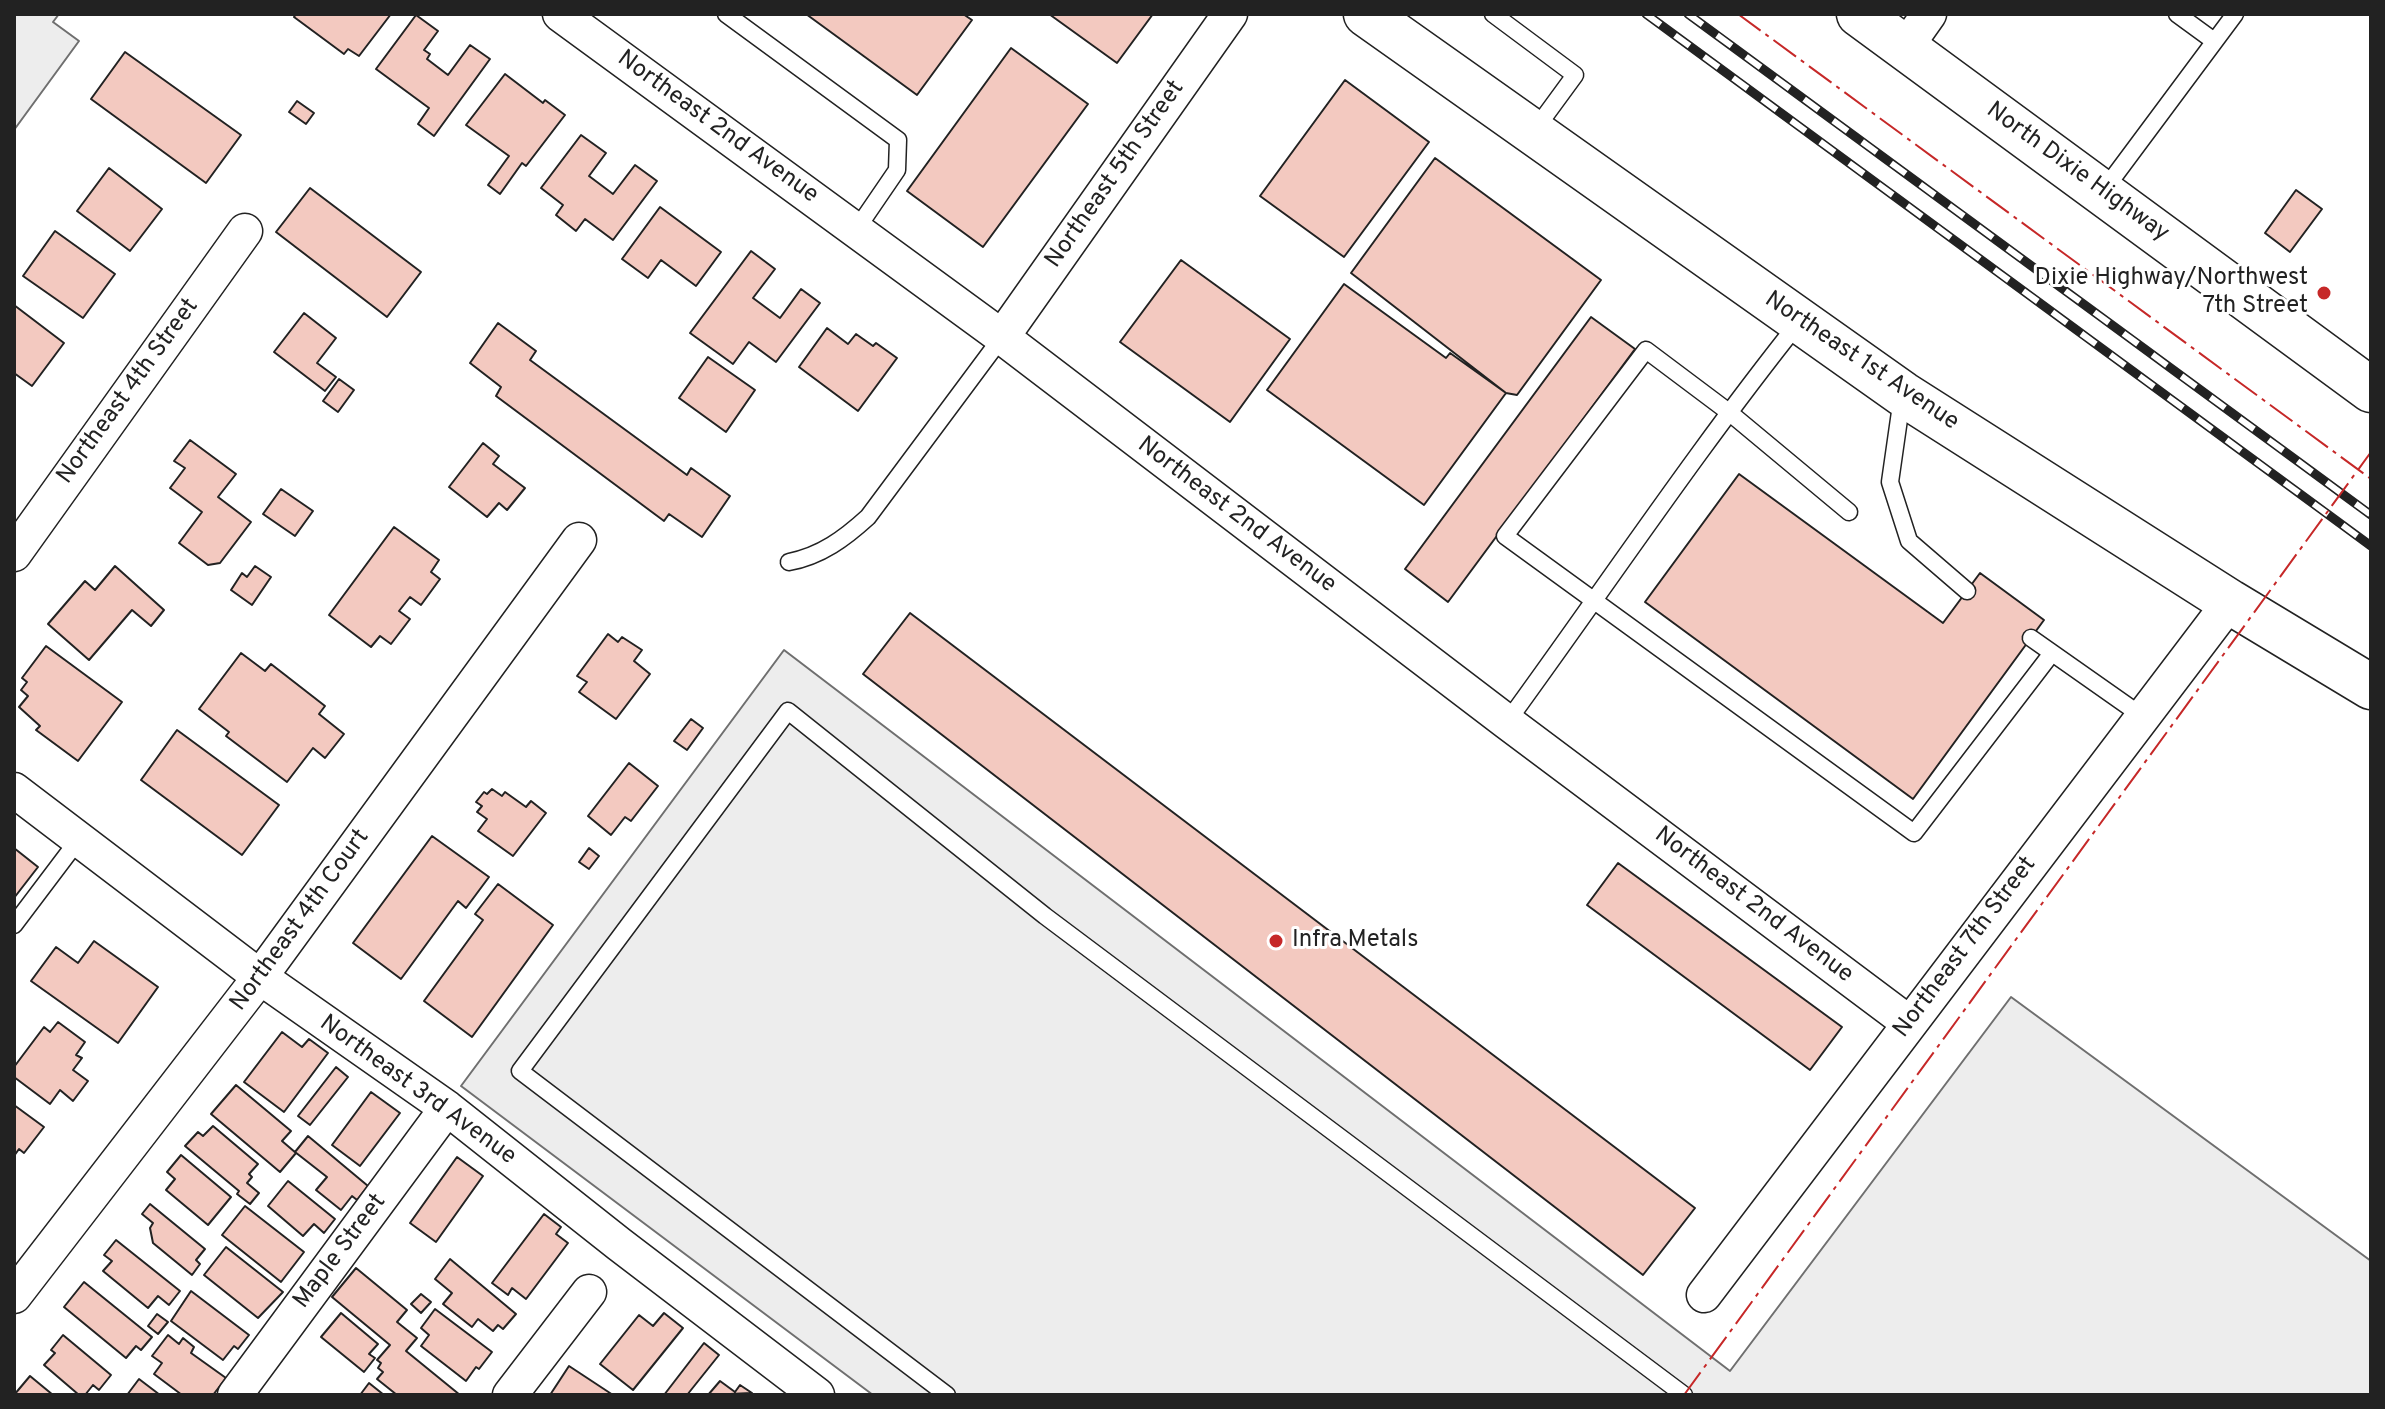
<!DOCTYPE html>
<html>
<head>
<meta charset="utf-8">
<style>
	body { margin:0 }
	#map { position:relative; width:2385px; height:1409px; overflow:hidden; background:#fff; font-family:Overpass,sans-serif }
	canvas { display:block }
	.frame { position:absolute; inset:0; border:16px solid #222; pointer-events:none }
</style>
</head>
<body>
<div id="map">
<canvas width="2385" height="1409"></canvas>
<div class="frame"></div>
</div>
<script>
const ctx = document.querySelector('canvas').getContext('2d');
ctx.lineJoin = 'round';
function paint(path, color) { ctx.fillStyle = color; ctx.fill(path, 'evenodd'); }
function strokePath(path, color, width, dash) { ctx.strokeStyle = color; ctx.lineWidth = width; ctx.lineCap = dash ? 'butt' : 'round'; ctx.setLineDash(dash || []); ctx.stroke(path); }
function drawText(font, color, halo, rows, align = 'center') {
  ctx.font = font + ' Overpass,sans-serif'; ctx.lineWidth = 6; ctx.setLineDash([]); ctx.textBaseline = 'middle'; ctx.strokeStyle = halo; ctx.fillStyle = color; for (const [text, x, y, turn = 0] of rows) {
    ctx.save(); ctx.translate(x, y); ctx.rotate((+turn || 0) * Math.PI / 180); ctx.textAlign = isNaN(turn) ? turn : align; if (halo) ctx.strokeText(text, 0, 0); ctx.fillText(text, 0, 0); ctx.restore();
  }
}
const parking = new Path2D(`
	M14,14H59L53,22L79,41L14,130Z
	M784,650L1730,1371L2011,997L2371,1261V1395H873L461,1086Z`);
paint(parking, '#ededed');
strokePath(parking, '#6f6f6f', 2);
const building = new Path2D(`
	M296,14H391L359,56L348,49L344,54L294,17Z
	M806,14H963L972,20L917,95Z
	M1049,14H1153L1117,63Z
	M416,15L438,31L424,50L430,54L427,59L448,75L470,45L490,59L434,136L418,124L429,108L376,69Z
	M1011,48L1088,104L983,247L907,191Z
	M125,52L241,135L206,183L91,99Z
	M505,74L543,103L545,100L565,115L526,166L522,163L500,194L488,185L509,156L466,125Z
	M1345,80L1429,142L1344,257L1260,196Z
	M297,101L314,113L306,124L289,112Z
	M581,135L606,153L589,176L613,194L635,165L657,181L613,240L585,219L576,231L556,215L563,205L541,188Z
	M1435,158L1601,280L1517,395L1506,393L1351,273Z
	M109,168L162,209L130,251L77,211Z
	M310,188L421,272L387,317L276,232Z
	M2296,190L2322,209L2290,252L2265,233Z
	M660,207L721,252L696,286L661,260L648,278L622,259Z
	M55,231L115,274L83,318L23,276Z
	M751,251L775,269L753,298L780,318L801,289L820,303L776,362L749,342L733,364L690,333Z
	M1181,260L1290,339L1230,422L1120,342Z
	M1344,284L1446,358L1450,353L1506,393L1424,505L1267,390Z
	M14,305L64,343L32,386L14,373Z
	M304,313L336,338L317,363L336,377L325,391L274,352Z
	M1591,317L1635,349L1448,602L1405,569Z
	M498,323L536,351L530,360L687,475L691,468L730,496L702,537L669,514L664,521L496,396L501,387L470,363Z
	M827,328L848,344L856,334L873,346L876,343L897,358L858,411L799,367Z
	M708,357L755,390L726,432L679,398Z
	M339,379L354,390L338,412L323,401Z
	M190,440L236,474L218,497L251,522L220,563L208,565L179,543L202,512L170,488L185,468L174,461Z
	M483,443L499,456L493,464L525,488L507,510L499,503L487,517L449,487Z
	M1739,474L1943,623L1980,573L2044,620L1913,799L1645,602Z
	M281,489L313,511L295,536L263,514Z
	M394,527L439,560L431,572L440,579L421,605L410,597L399,611L410,619L391,644L380,636L371,647L329,615Z
	M115,566L164,610L151,626L132,610L89,660L48,624L85,581L95,590Z
	M255,566L271,577L252,605L231,590L242,573L247,577Z
	M910,613L1695,1208L1643,1275L863,674Z
	M608,634L618,642L622,637L642,650L634,661L650,674L616,719L579,692L587,682L577,676Z
	M46,646L122,702L78,761L36,730L40,726L19,707L28,696L21,690L27,682L22,678Z
	M241,653L265,671L271,664L325,706L319,714L344,734L325,758L313,748L287,782L226,736L229,732L199,709Z
	M691,719L703,728L687,750L674,741Z
	M177,730L279,805L242,855L141,780Z
	M629,763L658,786L631,821L625,817L611,835L588,816Z
	M492,789L502,796L505,792L526,807L531,801L546,813L513,856L478,831L487,819L477,812L482,806L476,802L484,792L487,794Z
	M432,836L489,877L466,908L458,901L401,979L353,943Z
	M14,848L38,867L14,898Z
	M589,848L599,856L589,869L579,862Z
	M1618,863L1842,1027L1810,1070L1587,905Z
	M498,884L553,925L472,1037L424,1001L483,920L475,914Z
	M94,941L158,987L118,1043L31,981L56,947L78,963Z
	M58,1022L85,1042L76,1055L82,1058L73,1070L88,1081L73,1101L60,1090L50,1104L14,1077V1067L44,1027L50,1032Z
	M282,1032L302,1047L309,1039L328,1053L284,1112L244,1082Z
	M336,1067L348,1077L310,1125L298,1116Z
	M236,1085L291,1131L282,1141L296,1153L280,1172L211,1114Z
	M371,1092L400,1113L360,1166L332,1145Z
	M14,1105L44,1127L24,1153L19,1149L14,1156Z
	M213,1126L258,1164L249,1174L252,1177L247,1183L259,1193L250,1204L237,1194L239,1191L185,1146L198,1132L203,1136Z
	M308,1136L368,1186L357,1200L352,1196L341,1210L316,1190L327,1177L295,1152Z
	M181,1155L231,1197L208,1225L166,1190L175,1179L167,1172Z
	M457,1157L483,1176L436,1242L410,1223Z
	M288,1181L335,1219L324,1233L314,1224L303,1236L268,1206Z
	M150,1204L205,1249L196,1260L200,1264L192,1275L153,1243L150,1228L153,1223L142,1214Z
	M245,1206L304,1252L281,1282L222,1235Z
	M544,1214L561,1227L556,1234L568,1243L526,1299L512,1288L508,1295L492,1283Z
	M116,1240L180,1291L169,1305L158,1296L148,1308L103,1271L112,1261L104,1255Z
	M226,1247L283,1292L258,1318L204,1275Z
	M450,1259L516,1314L503,1329L498,1325L493,1331L478,1319L472,1327L443,1304L452,1293L435,1279Z
	M356,1268L407,1310L397,1322L417,1338L406,1351L460,1395H397L377,1379L383,1372L378,1368L381,1363L377,1360L390,1345L332,1297Z
	M84,1282L152,1337L141,1350L136,1346L126,1358L64,1307Z
	M191,1291L249,1335L238,1349L234,1346L223,1360L171,1321Z
	M421,1294L431,1302L421,1313L411,1304Z
	M435,1309L492,1352L479,1369L476,1367L466,1381L421,1346L429,1335L421,1328Z
	M341,1313L378,1344L369,1354L375,1358L364,1372L321,1337Z
	M664,1313L683,1328L633,1390L600,1364L639,1315L653,1326Z
	M157,1314L168,1322L158,1334L148,1326Z
	M63,1335L111,1375L99,1390L93,1385L85,1395H79L44,1365L55,1353L51,1350Z
	M168,1335L179,1344L183,1338L194,1347L191,1353L226,1378L213,1395H182L154,1374L162,1363L152,1356Z
	M704,1343L719,1355L687,1395H664Z
	M569,1366L613,1395H550Z
	M30,1376L53,1395H14Z
	M139,1379L160,1395H127Z
	M720,1381L735,1392L740,1385L752,1393L708,1395Z
	M369,1383L384,1395H360Z`);
paint(building, '#f3c9c0');
strokePath(building, '#222', 2);
const lane = new Path2D(`
	M726,14L898,140L897,170L856,230
	M1493,14L1575,75L1534,131
	M2177,14L2214,41
	M2104,190L2235,14
	M1902,398L1890,482L1909,541L1967,591
	M1849,512L1730,413L1646,350L1505,536L1914,833L2052,653
	M789,562C821,556 845,538 868,517L1002,337
	M2031,638L2142,716
	M1507,722C1604,589 1696,451 1799,322
	M14,925L79,839
	M947,1395L520,1071L788,711L1045,916L1684,1395`);
const street = new Path2D(`
	M560,14L1002,337L1507,722L1909,1023
	M1905,48L1929,14
	M1002,337L1230,14
	M14,554L245,231
	M14,790L260,977L447,1108L619,1244L817,1395
	M1704,1295L2230,602
	M14,1296L260,977L579,540
	M235,1395L447,1108
	M510,1395L589,1292`);
const primary = new Path2D(`
	M1366,14L1903,394L2230,602L2371,687
	M1859,14L2371,390`);
strokePath(lane, '#222', 19);
strokePath(street, '#222', 37);
strokePath(primary, '#222', 47);
strokePath(lane, '#fff', 16);
strokePath(street, '#fff', 34);
strokePath(primary, '#fff', 44);
const rail = new Path2D(`
	M1646,14L2371,546
	M1688,14L2371,515`);
strokePath(rail, '#222', 9);
strokePath(rail, '#fff', 6, [18]);
strokePath(new Path2D(`
	M1738,14L2371,479
	M1684,1395L2371,452`), '#c62828', 2, [28, 6, 4, 6]);
for (const [x, y, r, color] of [
	[2324,293,8,"#c62828"],
	[1276,941,8,"#c62828"]
]) { const dot = new Path2D(); dot.arc(x, y, r, 0, 2 * Math.PI); ctx.fillStyle = color; ctx.fill(dot); strokePath(dot, '#fff', 3); }
drawText('24px', '#222', '#fff', [
	["Northeast 2nd Avenue",717,128,36],
	["North Dixie Highway",2077,173,36],
	["Northeast 5th Street",1116,175,-55],
	["Northeast 1st Avenue",1861,362,34],
	["Northeast 4th Street",129,392,-54],
	["Northeast 2nd Avenue",1236,516,37],
	["Northeast 2nd Avenue",1753,906,37],
	["Northeast 4th Court",301,921,-54],
	["Northeast 7th Street",1966,948,-53],
	["Northeast 3rd Avenue",417,1091,36],
	["Maple Street",341,1252,-53]
]);
drawText('24px', '#222', '#fff', [
	["Dixie Highway/Northwest",2308,279],
	["7th Street",2308,307],
	["Infra Metals",1292,941,"left"]
], 'right');
</script>
</body>
</html>
